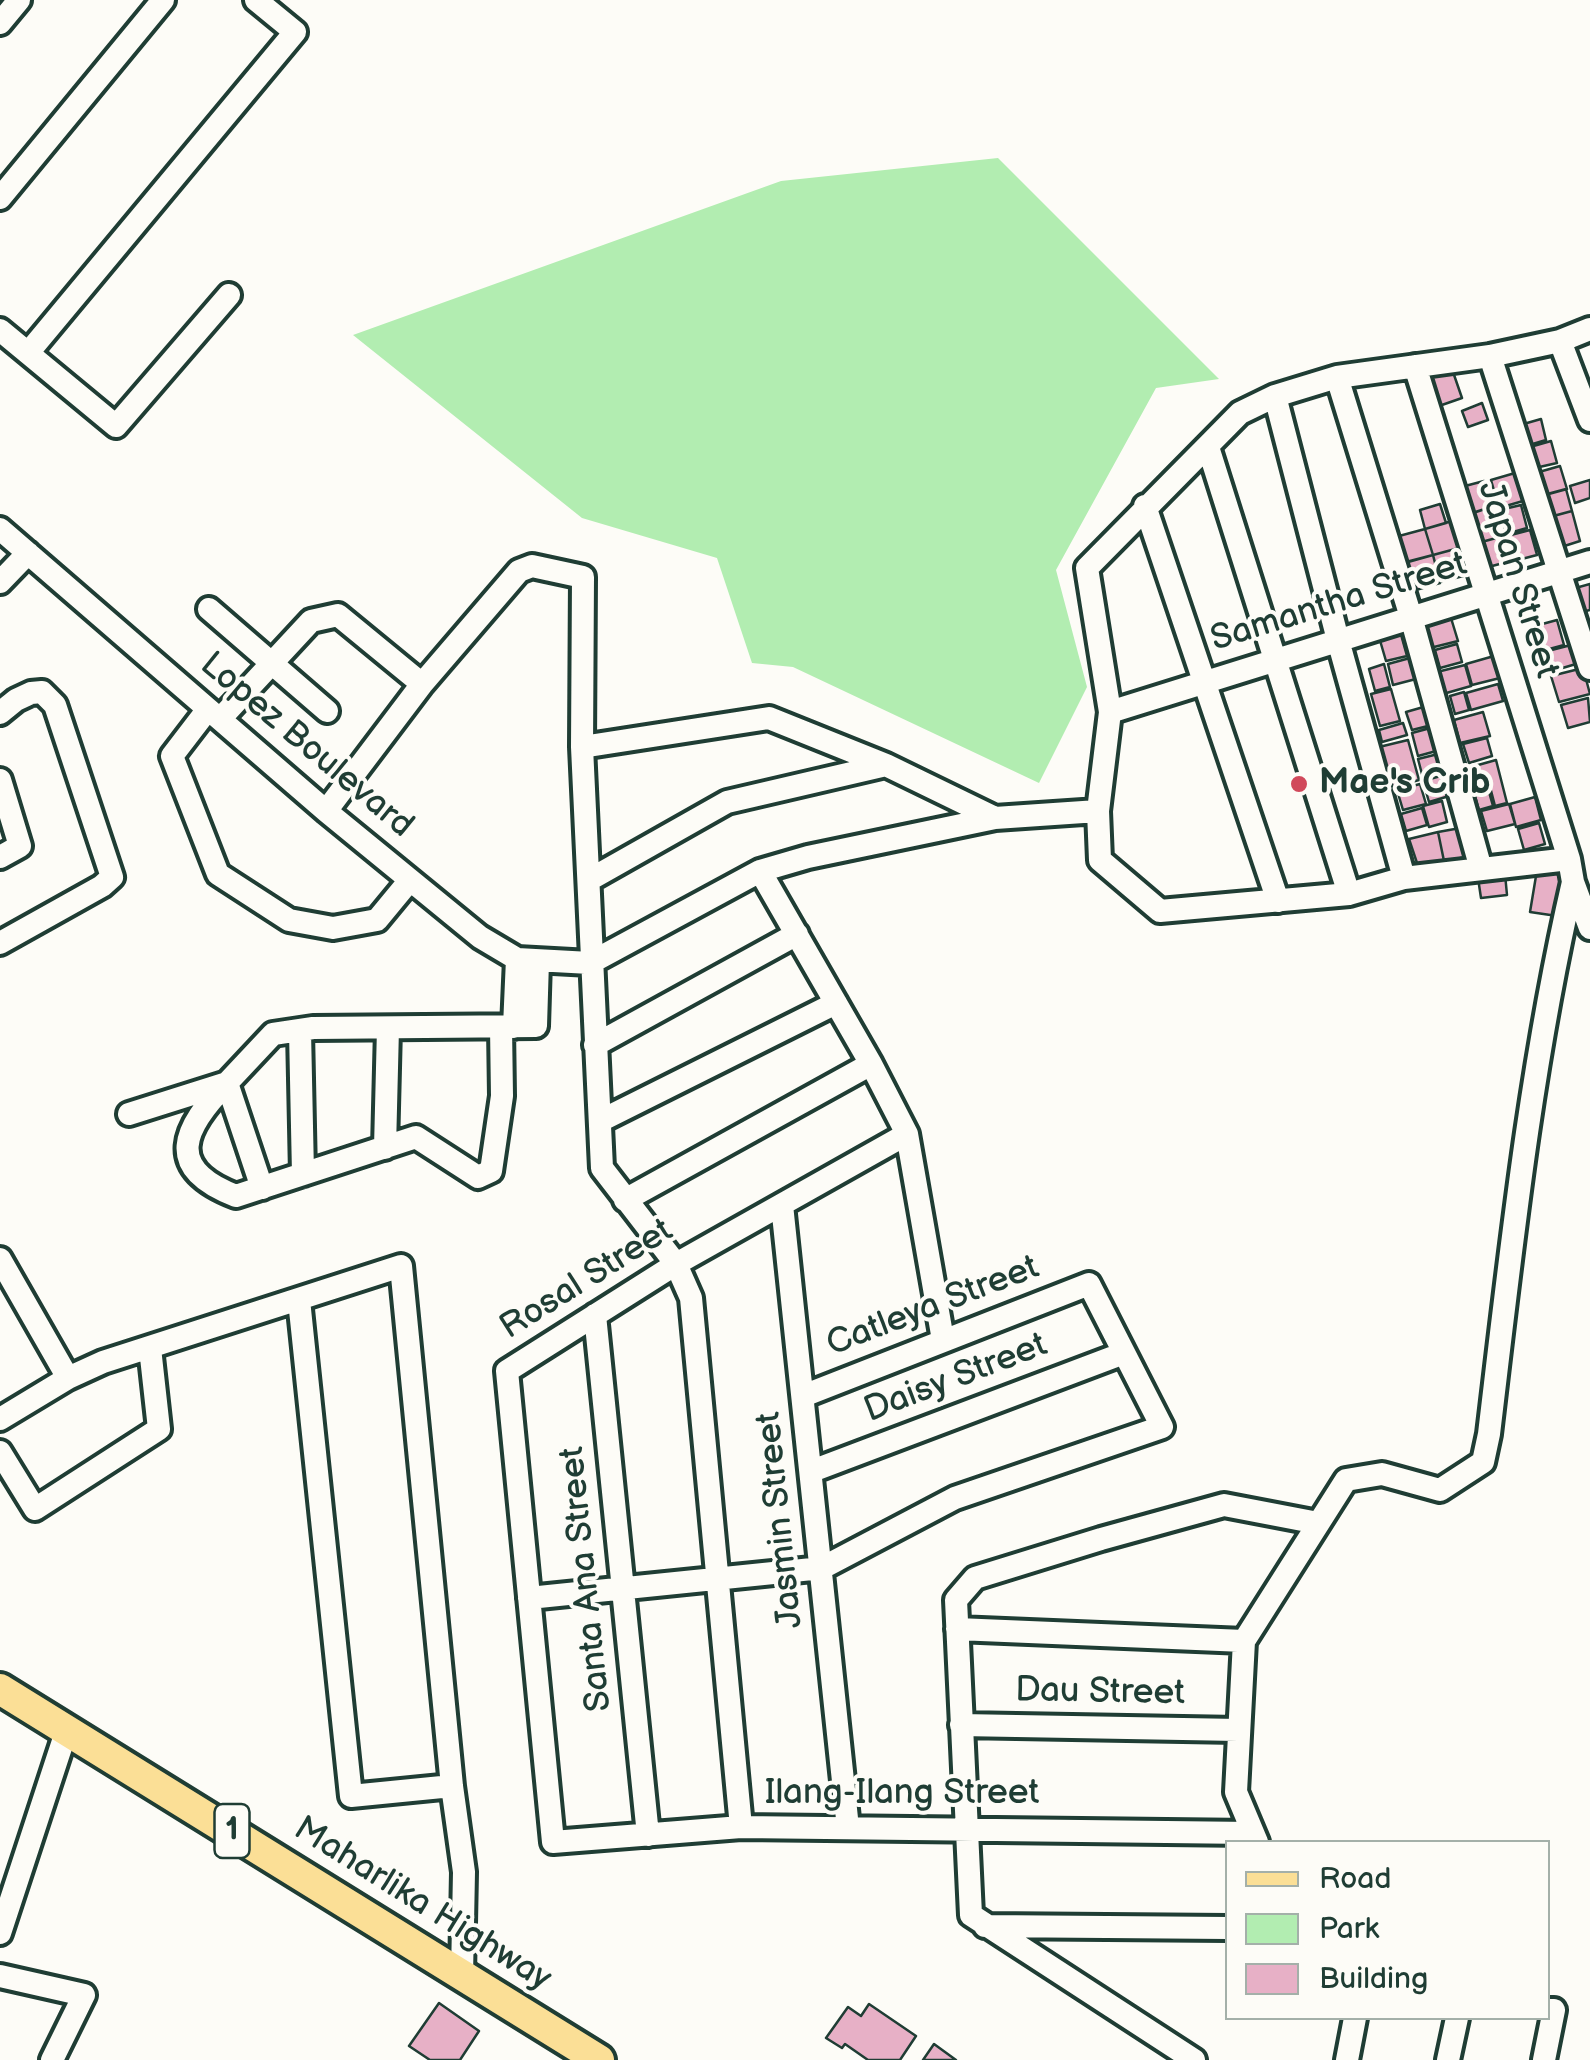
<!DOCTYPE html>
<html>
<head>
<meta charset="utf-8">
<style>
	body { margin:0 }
	#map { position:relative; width:1590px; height:2060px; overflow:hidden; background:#fdfcf7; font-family:"Balsamiq Sans",sans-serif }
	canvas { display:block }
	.legend { position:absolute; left:1225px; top:1840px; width:325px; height:180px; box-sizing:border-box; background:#fdfcf7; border:2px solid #a4b0a9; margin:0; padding:12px 18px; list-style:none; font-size:30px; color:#1f3d34 }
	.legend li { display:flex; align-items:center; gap:20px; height:50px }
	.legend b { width:50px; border:2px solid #a4b0a9 }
</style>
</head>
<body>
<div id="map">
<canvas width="1590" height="2060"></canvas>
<ul class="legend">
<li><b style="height:12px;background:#fbdf96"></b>Road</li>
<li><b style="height:28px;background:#b2edb1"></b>Park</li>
<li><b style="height:28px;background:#e7b0c6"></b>Building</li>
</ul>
</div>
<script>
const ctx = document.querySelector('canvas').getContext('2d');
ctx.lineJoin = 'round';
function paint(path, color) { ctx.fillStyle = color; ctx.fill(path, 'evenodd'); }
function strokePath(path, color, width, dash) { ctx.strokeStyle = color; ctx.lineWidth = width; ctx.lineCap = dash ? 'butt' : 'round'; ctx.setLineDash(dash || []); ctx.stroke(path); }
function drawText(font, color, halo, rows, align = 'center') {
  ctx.font = font + ' "Balsamiq Sans",sans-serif'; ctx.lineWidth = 8; ctx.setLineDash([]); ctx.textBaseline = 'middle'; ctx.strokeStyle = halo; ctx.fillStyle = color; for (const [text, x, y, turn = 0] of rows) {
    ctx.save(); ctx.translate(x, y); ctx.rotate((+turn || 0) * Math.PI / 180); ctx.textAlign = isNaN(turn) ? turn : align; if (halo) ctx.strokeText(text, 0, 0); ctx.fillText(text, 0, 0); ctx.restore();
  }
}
paint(new Path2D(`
	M998,158L1219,379L1156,388L1056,570L1087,687L1039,783L793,667L752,663L717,558L582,518L353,335L781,181Z`), '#b2edb1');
const building = new Path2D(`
	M1452,369L1462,398L1439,406L1429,377Z
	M1482,403L1488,420L1468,427L1462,411Z
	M1541,419L1546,440L1526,446L1520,425Z
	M1551,441L1557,463L1535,468L1530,447Z
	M1560,466L1567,489L1545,495L1539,472Z
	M1515,473L1523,501L1499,508L1491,480Z
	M1590,480V498L1575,503L1570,486Z
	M1484,481L1491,507L1473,513L1465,486Z
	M1566,489L1572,511L1546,518L1540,496Z
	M1440,504L1446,523L1425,529L1420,510Z
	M1521,505L1527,528L1506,534L1500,510Z
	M1491,507L1500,537L1474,544L1466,515Z
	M1572,511L1580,541L1555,549L1546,518Z
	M1452,521L1459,548L1433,555L1425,529Z
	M1425,529L1433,555L1406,562L1399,536Z
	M1530,530L1537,555L1514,561L1507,536Z
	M1500,537L1507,562L1481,569L1474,544Z
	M1459,548L1467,575L1440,582L1433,555Z
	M1433,555L1440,583L1409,592L1401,564Z
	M1590,584V610L1578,613L1572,589Z
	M1451,618L1458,641L1430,648L1423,626Z
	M1557,620L1564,645L1542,651L1535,626Z
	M1400,631L1407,656L1386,661L1379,637Z
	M1457,644L1462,662L1440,668L1435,650Z
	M1571,645L1576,664L1549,672L1544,652Z
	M1494,656L1500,678L1472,685L1466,664Z
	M1410,658L1416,679L1393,685L1388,664Z
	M1384,664L1390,687L1375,691L1369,669Z
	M1465,665L1471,686L1443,694L1437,672Z
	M1583,668L1590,694L1559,702L1551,676Z
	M1498,684L1503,701L1471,710L1466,693Z
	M1391,689L1400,721L1380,726L1371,694Z
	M1464,692L1469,710L1455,714L1450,696Z
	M1588,698L1590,722L1568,728L1561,705Z
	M1427,706L1432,725L1412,730L1406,712Z
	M1483,712L1490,736L1460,743L1454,720Z
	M1403,723L1407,735L1382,742L1379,730Z
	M1434,727L1440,750L1418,756L1412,733Z
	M1487,738L1492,756L1469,763L1463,744Z
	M1408,740L1419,780L1390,788L1379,747Z
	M1442,753L1447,771L1423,778L1418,759Z
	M1496,760L1507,803L1495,806L1489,783L1477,787L1471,767Z
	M1451,773L1456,794L1429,802L1423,781Z
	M1420,784L1426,804L1403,810L1397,790Z
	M1487,785L1493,806L1479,810L1473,789Z
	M1535,797L1541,820L1516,827L1510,804Z
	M1442,801L1447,822L1429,827L1423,806Z
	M1509,804L1515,824L1487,831L1481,811Z
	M1422,808L1427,825L1406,831L1401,814Z
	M1539,823L1545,844L1524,850L1518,829Z
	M1466,827L1472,856L1444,861L1438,832Z
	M1438,832L1444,861L1424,865L1417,863L1409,839Z
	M1537,870L1563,875L1557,916L1530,912Z
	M1505,874L1507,895L1481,898L1478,878Z
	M439,2003L479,2031L460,2060H430L409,2046Z
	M869,2004L916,2036L900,2060H868L845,2044L842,2048L826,2038L848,2007L861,2016Z
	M934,2044L956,2060H923Z`);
paint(building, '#e7b0c6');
strokePath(building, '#1f3d34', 2.5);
const minor = new Path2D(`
	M0,23L19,0
	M0,198L163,0
	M0,330L116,426L229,295
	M1560,341L1590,420
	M28,353L295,32L256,0
	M1490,356L1590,668
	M1415,366L1569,859L1573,882L1590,928
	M1337,377L1411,617L1481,869
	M1275,396L1338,640L1404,878
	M1208,447L1349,894
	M1145,506L1278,901
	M0,529L326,811L480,937L517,959L590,963L760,871L808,857L995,818L1098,811
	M0,582L28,553
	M209,609L327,711
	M208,709L172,756L218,874L289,920L333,928L377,920L410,880
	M1110,712L1590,562
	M0,713L16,700L31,693L42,692L55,705L112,877L102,886L0,943
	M220,719L311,621L338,615L422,684
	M582,747L769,718L886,765L995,818
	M0,780L20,846L0,857
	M326,811L422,684L519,571L532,566L583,577L582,747L602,1168L676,1264L691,1298L741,1827
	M1569,859L1404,878L1349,894L1160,911L1100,860L1098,811L1110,712L1087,568L1240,413L1275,396L1337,377L1490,356L1560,341L1590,329
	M760,871L871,1064L907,1134L943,1340
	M589,880L727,802L886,765
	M514,1027L517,959
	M300,1031L303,1174
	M595,1045L797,934
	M129,1114L227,1083C183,1128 163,1168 236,1196L416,1137L478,1177L491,1171L502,1096L501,1027
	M600,1121L836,1003
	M907,1134L676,1264L507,1371L553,1842L741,1827L1251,1833
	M385,1148L388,1028
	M262,1188L227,1083L273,1034L313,1028L536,1026L538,961
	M625,1200L871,1064
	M782,1205L848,1828
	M0,1259L68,1378
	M299,1300L351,1796L452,1786
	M595,1315L648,1835
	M0,1419L68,1378L103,1362L401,1266L452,1786L464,1872L462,1975
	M0,1452L35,1509L159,1429L150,1348
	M812,1471L1124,1353
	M529,1598L822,1568L955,1498L1162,1427L1089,1284L803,1396
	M957,1629L1244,1641
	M961,1725L1238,1730
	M1257,1842L1236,1792L1244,1641L1346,1480L1382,1474L1440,1490L1483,1462L1489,1434C1511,1250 1531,1064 1573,882
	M985,1926L1228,1928
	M0,1933L67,1729
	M0,1976L84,1995L52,2060
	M1194,2060L971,1915L956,1600L975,1578L1101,1539L1224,1505L1318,1523
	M1347,2060L1355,2018
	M1448,2060L1457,2018
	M1544,2060L1554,2010H1548`);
const major = new Path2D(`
	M0,1689L599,2060`);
strokePath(minor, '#1f3d34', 30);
strokePath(major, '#1f3d34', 38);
strokePath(minor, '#fdfcf7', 22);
strokePath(major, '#fbdf96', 30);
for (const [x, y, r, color] of [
	[1299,784,10,"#d1495b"]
]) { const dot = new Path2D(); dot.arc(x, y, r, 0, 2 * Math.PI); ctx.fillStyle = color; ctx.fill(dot); strokePath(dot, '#fdfcf7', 4); }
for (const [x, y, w] of [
	[232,1831,35]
]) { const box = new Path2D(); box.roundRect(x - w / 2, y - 27, w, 54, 8); ctx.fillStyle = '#fdfcf7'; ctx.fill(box); strokePath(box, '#1f3d34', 2.5); }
drawText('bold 32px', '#1f3d34', null, [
	["1",232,1831]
]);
drawText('35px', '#1f3d34', '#fdfcf7', [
	["Japan Street",1517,580,73],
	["Samantha Street",1339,603,-17],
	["Lopez Boulevard",306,746,40],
	["Rosal Street",587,1280,-32],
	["Catleya Street",933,1307,-21],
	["Daisy Street",956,1379,-21],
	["Jasmin Street",781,1520,-96],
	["Santa Ana Street",587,1579,-96],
	["Dau Street",1100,1693,1],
	["Ilang-Ilang Street",902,1794],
	["Maharlika Highway",422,1905,32]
]);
drawText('bold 35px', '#1f3d34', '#fdfcf7', [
	["Mae's Crib",1319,784]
], 'left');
</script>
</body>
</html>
